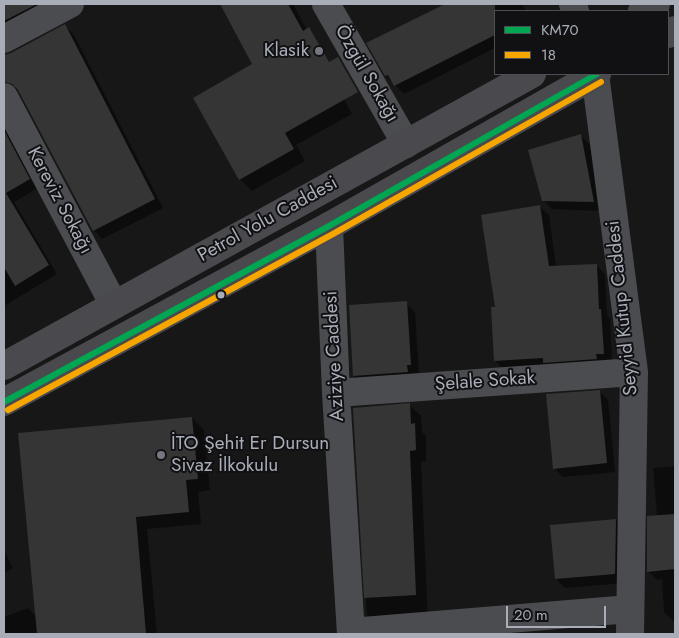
<!DOCTYPE html>
<html>
<head>
<meta charset="utf-8">
<style>
	body { margin:0 }
	#map { position:relative; width:679px; height:638px; overflow:hidden; background:#171717; font-family:Jost,sans-serif }
	canvas { display:block }
	.frame { position:absolute; inset:0; border:5px solid #a8adb8; pointer-events:none }
	.legend { position:absolute; left:494px; top:10px; width:175px; height:65px; box-sizing:border-box; background:#111113; border:1px solid #4d4f55; margin:0; padding:6px 9px; list-style:none; font-size:15px; color:#a8adb8 }
	.legend li { display:flex; align-items:center; gap:10px; height:25px }
	.legend b { width:25px; border:1px solid #4d4f55 }
	.scale { position:absolute; left:506px; top:606px; width:100px; height:22px; box-sizing:border-box; border:2px solid #a8adb8; border-top:0; padding-left:6px; font-size:15px; line-height:18px; white-space:nowrap; color:#a8adb8; -webkit-text-stroke:4px #111113; paint-order:stroke }
</style>
</head>
<body>
<div id="map">
<canvas width="679" height="638"></canvas>
<div class="frame"></div>
<ul class="legend">
<li><b style="height:6px;background:#00a651"></b>KM70</li>
<li><b style="height:6px;background:#f7a600"></b>18</li>
</ul>
<div class="scale">20 m</div>
</div>
<script>
const ctx = document.querySelector('canvas').getContext('2d');
ctx.lineJoin = 'round';
function paint(path, color) { ctx.fillStyle = color; ctx.fill(path, 'evenodd'); }
function strokePath(path, color, width, dash) { ctx.strokeStyle = color; ctx.lineWidth = width; ctx.lineCap = dash ? 'butt' : 'round'; ctx.setLineDash(dash || []); ctx.stroke(path); }
function drawText(font, color, halo, rows, align = 'center') {
  ctx.font = font + ' Jost,sans-serif'; ctx.lineWidth = 4; ctx.setLineDash([]); ctx.textBaseline = 'middle'; ctx.strokeStyle = halo; ctx.fillStyle = color; for (const [text, x, y, turn = 0] of rows) {
    ctx.save(); ctx.translate(x, y); ctx.rotate((+turn || 0) * Math.PI / 180); ctx.textAlign = isNaN(turn) ? turn : align; if (halo) ctx.strokeText(text, 0, 0); ctx.fillText(text, 0, 0); ctx.restore();
  }
}
paint(new Path2D(`
	M4,4H57L4,35Z
	M221,4H293L352,114L296,145L305,161L252,191L240,179L254,65Z
	M448,4H522L526,11H495V48L404,94L386,76L368,44Z
	M65,26L74,35L163,208L102,239L94,230L20,91L15,90L4,94V65Z
	M4,124L38,188L14,202L57,274L4,306Z
	M581,136L590,145L602,211L552,209L543,200Z
	M540,207L549,215L556,267L596,265L605,274L607,316L610,319L612,362L504,369L495,361L497,308Z
	M406,303L415,312L419,373H415L416,381L363,384L354,376Z
	M599,391L608,400L615,472L563,477L554,468Z
	M409,405L421,416L422,432L426,436V461L421,462L428,622L378,626L367,615L354,409Z
	M192,418L204,430L210,490L198,492L201,524L147,529L157,634H4V617L28,608L36,616Z
	M675,466V621H673L664,612L662,579L657,580L648,571L649,517L657,515L653,468Z
	M616,520L624,529V583L565,588L556,579Z
	M4,550L13,568L4,573Z`), '#0007');
paint(new Path2D(`
	M4,4H37L4,21Z
	M220,4H288L303,31L309,27L329,62L338,57L358,92L285,133L294,149L239,180L193,98L252,64Z
	M445,4H495V35L394,86L388,75L385,76L366,43Z
	M65,24L155,199L93,231L18,90L12,84L4,82V55L11,53Z
	M4,130L30,179L6,193L49,265L15,286L4,267Z
	M581,134L594,202L542,201L528,150Z
	M540,205L549,266L597,264L599,309H601L604,354H596L597,359L543,363V358L494,361L491,307H495L481,215Z
	M407,301L411,365H407L408,372L353,376L349,305Z
	M600,390L607,463L553,469L546,394Z
	M410,403L411,424L415,423L416,450L410,451L416,595L364,598L353,408Z
	M192,417L198,479L186,480L189,512L136,517L146,634H37L18,433Z
	M675,514V569L647,572V516Z
	M616,519L615,574L555,579L550,525Z`), '#353536');
strokePath(new Path2D(`
	M326,4L406,144
	M573,4L575,11
	M4,39L70,4
	M595,74L634,372L630,634
	M4,97L114,305
	M329,226L336,393L351,634
	M336,393L634,372
	M351,632L630,609`), '#4b4c50', 28);
strokePath(new Path2D(`
	M642,11L656,4
	M668,34L675,30
	M4,366L532,74
	M4,402L329,226L597,74`), '#4a4a4e', 28);
strokePath(new Path2D(`
	M4,402L329,226L597,74`), '#00a651', 6);
strokePath(new Path2D(`
	M8,410L333,234L601,82`), '#f7a600', 6);
for (const [x, y, r, color] of [
	[319,51,5,"#757880"],
	[221,295,4.5,"#a8adb8"],
	[161,455,5,"#757880"]
]) { const dot = new Path2D(); dot.arc(x, y, r, 0, 2 * Math.PI); ctx.fillStyle = color; ctx.fill(dot); strokePath(dot, '#111113', 2); }
drawText('19px', '#a8adb8', '#111113', [
	["Klasik",309,51],
	["İTO Şehit Er Dursun",171,444,"left"],
	["Sivaz İlkokulu",171,466,"left"]
], 'right');
drawText('19px', '#a8adb8', '#111113', [
	["Özgül Sokağı",366,74,60],
	["Kereviz Sokağı",59,201,62],
	["Petrol Yolu Caddesi",268,220,-29],
	["Seyyid Kutup Caddesi",623,308,-96],
	["Aziziye Caddesi",335,356,-93],
	["Şelale Sokak",485,382,-4]
]);
</script>
</body>
</html>
